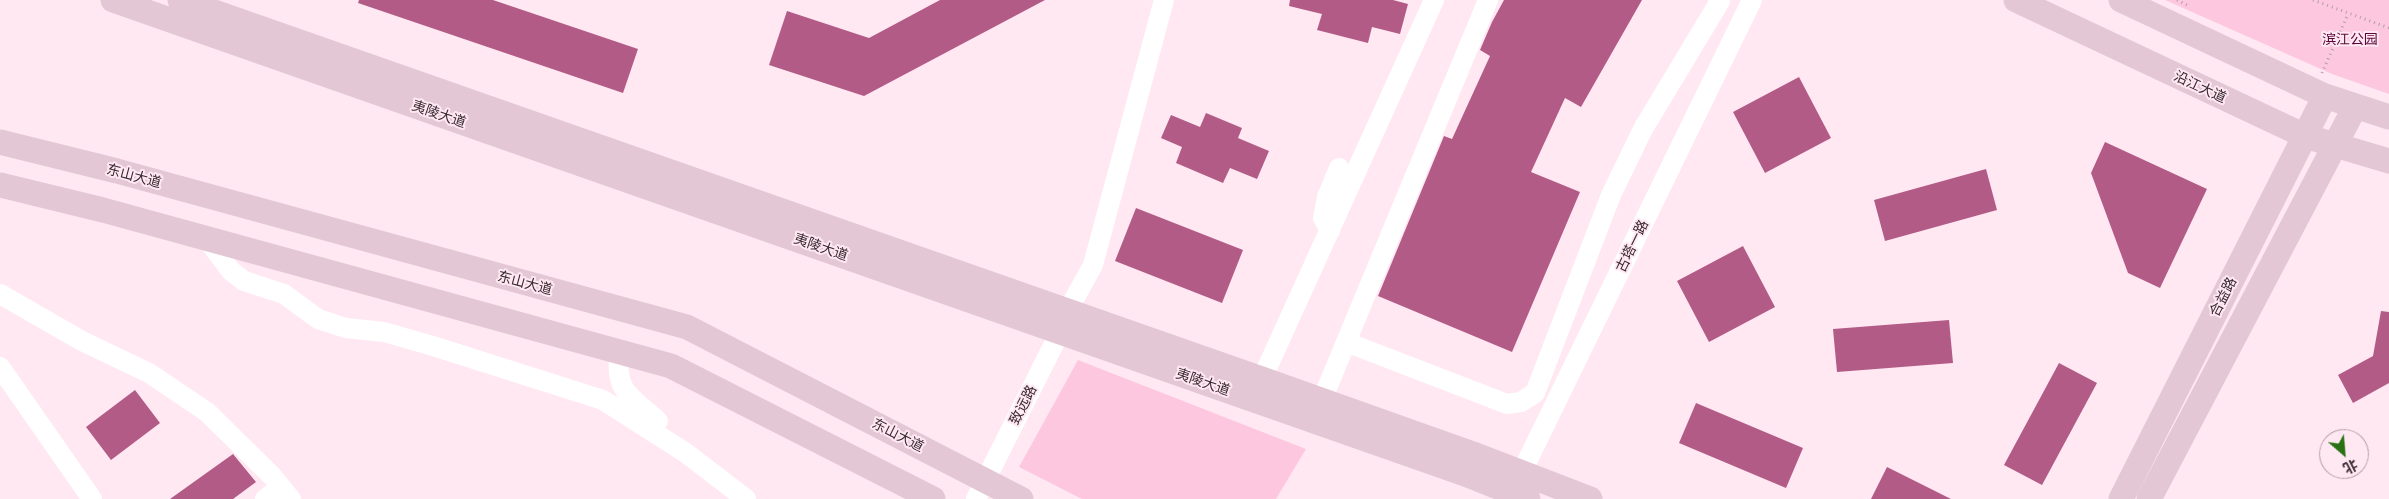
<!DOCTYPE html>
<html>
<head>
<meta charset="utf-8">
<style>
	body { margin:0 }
	#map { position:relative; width:2389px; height:499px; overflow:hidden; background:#ffe8f2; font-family:Commissioner,"Noto Sans SC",sans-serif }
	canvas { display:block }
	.north { position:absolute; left:2319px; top:429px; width:50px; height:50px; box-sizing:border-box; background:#ffe8f2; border:1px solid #af9ca4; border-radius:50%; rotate:153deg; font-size:14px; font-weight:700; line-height:20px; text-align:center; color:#382930 }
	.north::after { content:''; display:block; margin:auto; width:18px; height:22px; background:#287215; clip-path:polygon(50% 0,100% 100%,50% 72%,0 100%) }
</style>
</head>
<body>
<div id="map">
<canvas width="2389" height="499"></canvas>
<div class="north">北</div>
</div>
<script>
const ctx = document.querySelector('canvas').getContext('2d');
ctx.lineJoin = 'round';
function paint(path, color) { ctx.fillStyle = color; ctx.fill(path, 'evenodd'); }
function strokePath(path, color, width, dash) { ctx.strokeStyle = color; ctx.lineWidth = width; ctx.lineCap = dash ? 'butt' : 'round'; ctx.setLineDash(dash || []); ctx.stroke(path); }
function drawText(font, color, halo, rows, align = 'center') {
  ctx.font = font + ' Commissioner,"Noto Sans SC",sans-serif'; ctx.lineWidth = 4; ctx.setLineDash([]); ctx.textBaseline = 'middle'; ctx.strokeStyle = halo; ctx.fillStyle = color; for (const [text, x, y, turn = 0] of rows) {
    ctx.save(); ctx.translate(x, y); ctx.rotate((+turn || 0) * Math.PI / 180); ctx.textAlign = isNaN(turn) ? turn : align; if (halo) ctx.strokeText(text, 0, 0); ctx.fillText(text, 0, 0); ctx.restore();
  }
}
paint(new Path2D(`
	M2165,0H2389V94L2332,74Z
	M1078,360L1306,449L1276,499H1082L1019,467Z`), '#fdc8df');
paint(new Path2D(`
	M359,0H493L638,49L623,93L358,3Z
	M940,0H1045L864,96L769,65L787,11L869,38Z
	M1290,0H1393L1408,4L1400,34L1372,27L1368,43L1317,30L1322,14L1289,6Z
	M1504,0H1642L1581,107L1565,98L1531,172L1580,192L1512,352L1378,296L1444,136L1452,139L1490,56L1480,50L1492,22Z
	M1799,77L1831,138L1765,173L1733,112Z
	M1206,113L1242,128L1238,138L1269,151L1257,179L1230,168L1223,183L1176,163L1182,147L1161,138L1171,115L1200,127Z
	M2105,142L2207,189L2160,288L2128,273L2091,173Z
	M1986,169L1997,210L1885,241L1874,200Z
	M1136,208L1243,250L1222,303L1115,261Z
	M1743,246L1775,307L1709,342L1677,281Z
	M2381,311L2389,312V383L2353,403L2338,375L2373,356Z
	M1949,320L1953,363L1837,372L1833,329Z
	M2059,363L2097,383L2042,485L2004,465Z
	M135,390L160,423L111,460L86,427Z
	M1696,403L1803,448L1786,488L1679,443Z
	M233,454L256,482L233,499H170Z
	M1887,467L1951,499H1871Z`), '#b35b87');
strokePath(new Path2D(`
	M2177,0L2189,6
	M2313,0L2389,28
	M2322,73L2348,14`), '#b09ca5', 3, [1, 4]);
strokePath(new Path2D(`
	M1330,231L1323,218L1327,197L1339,168
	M207,239L231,271L244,281L284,294L318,319L346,328L384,332L433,346L603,400L686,453L746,499
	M0,294L82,341L149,373L207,412L272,476L291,499
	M1346,342L1507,404L1521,402L1535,393L1611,195L1643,129L1720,1L1718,0
	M620,352C613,392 632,397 658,421
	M0,367L92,499
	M1262,379L1434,0
	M1322,400L1488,0
	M1515,486L1752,0
	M265,499L281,487
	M976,499L1060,332L1068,310L1093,265L1164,0`), '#fff', 20);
strokePath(new Path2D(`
	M113,0L1465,474L1528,499
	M180,0L1262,379L1473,454L1590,499
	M2016,0L2305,136L2389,161
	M2121,0L2325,96L2389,117
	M0,142L117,171L687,327L1021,499
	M0,185L103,210L671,366L933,499
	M2121,499L2325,96
	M2149,499L2355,107`), '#e4c7d4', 25);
drawText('14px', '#5c073b', '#ffe8f2', [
	["滨江公园",2350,39]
]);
drawText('14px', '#382930', '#ffe8f2', [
	["沿江大道",2200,87,25],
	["夷陵大道",439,114,19],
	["东山大道",134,176,15],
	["古塔一路",1632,246,-64],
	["夷陵大道",821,247,19],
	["东山大道",525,283,15],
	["合益路",2223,297,-63],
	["夷陵大道",1203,382,19],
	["致远路",1023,405,-63],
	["东山大道",898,435,27]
]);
</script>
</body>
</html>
